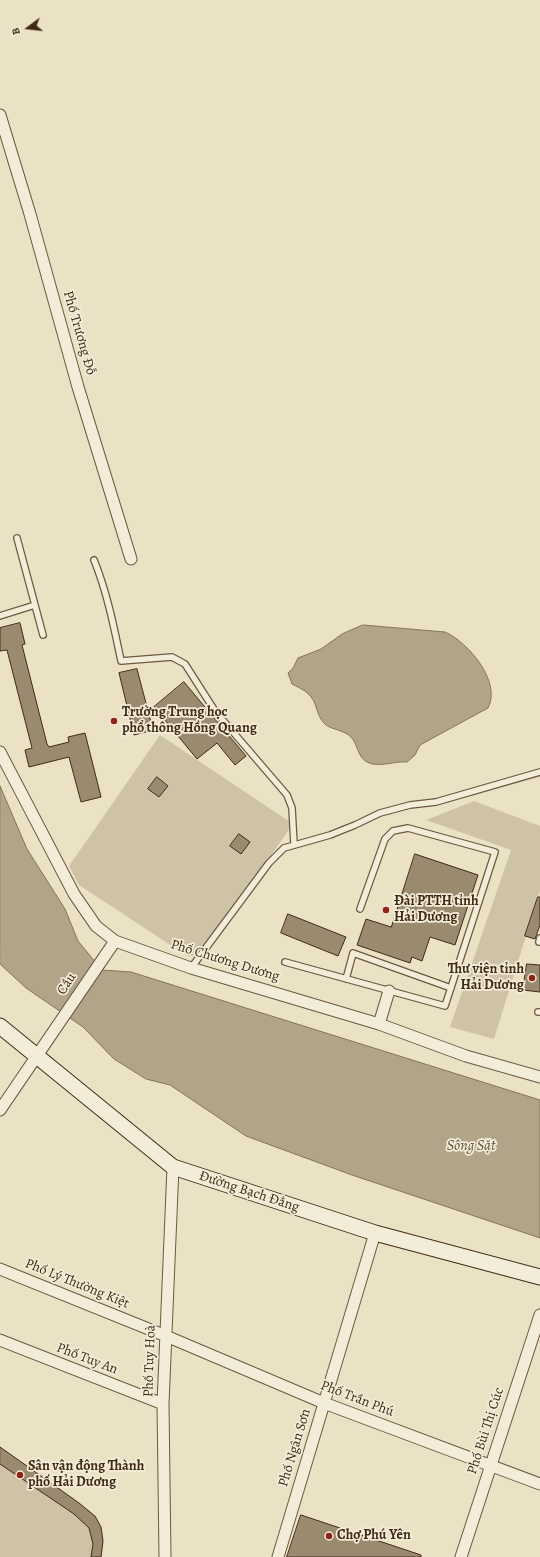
<!DOCTYPE html>
<html>
<head>
<meta charset="utf-8">
<style>
	body { margin:0 }
	#map { position:relative; width:540px; height:1557px; overflow:hidden; background:#ebe2c5; font-family:Alegreya,serif }
	canvas { display:block }
	.north { position:absolute; left:8px; top:8px; width:40px; height:40px; -webkit-text-stroke:3px #f2ecd9; paint-order:stroke; rotate:255deg; font-size:11px; font-weight:700; line-height:16px; text-align:center; color:#412b14 }
	.north::after { content:''; display:block; margin:auto; width:14px; height:18px; background:#412b14; clip-path:polygon(50% 0,100% 100%,50% 72%,0 100%) }
</style>
</head>
<body>
<div id="map">
<canvas width="540" height="1557"></canvas>
<div class="north">B</div>
</div>
<script>
const ctx = document.querySelector('canvas').getContext('2d');
ctx.lineJoin = 'round';
function paint(path, color) { ctx.fillStyle = color; ctx.fill(path, 'evenodd'); }
function strokePath(path, color, width, dash) { ctx.strokeStyle = color; ctx.lineWidth = width; ctx.lineCap = dash ? 'butt' : 'round'; ctx.setLineDash(dash || []); ctx.stroke(path); }
function drawText(font, color, halo, rows, align = 'center') {
  ctx.font = font + ' Alegreya,serif'; ctx.lineWidth = 3.5; ctx.setLineDash([]); ctx.textBaseline = 'middle'; ctx.strokeStyle = halo; ctx.fillStyle = color; for (const [text, x, y, turn = 0] of rows) {
    ctx.save(); ctx.translate(x, y); ctx.rotate((+turn || 0) * Math.PI / 180); ctx.textAlign = isNaN(turn) ? turn : align; if (halo) ctx.strokeText(text, 0, 0); ctx.fillText(text, 0, 0); ctx.restore();
  }
}
paint(new Path2D(`
	M160,735L293,824L201,955L187,956L79,885L69,866Z
	M474,801L540,826V891L494,1039L450,1027L511,850L426,820Z
	M0,1447C20,1461 94,1508 101,1527C104,1536 103,1547 101,1557H0Z`), '#cec3a7');
const water = new Path2D(`
	M363,625L445,632C468,642 502,682 488,708L420,745L415,755L407,762C396,761 384,766 373,764C357,761 359,746 351,737C344,730 333,730 326,725C319,719 318,712 315,704C311,693 302,689 292,684L288,673L293,668L298,658L321,649L342,634Z
	M0,786L27,849L65,909L78,941L102,970L131,972L540,1100V1238L352,1175L246,1136L170,1085L146,1079L114,1059L83,1027L26,988L0,964Z`);
paint(water, '#b1a489');
strokePath(water, '#84745a', 1);
const building = new Path2D(`
	M20,623L25,644L22,645L47,744L49,747L69,742L68,737L85,733L101,797L81,802L69,757L29,767L25,750L32,748L7,650L0,651V628Z
	M137,669L153,730L134,735L119,673Z
	M184,682L246,756L235,765L217,743L197,759L154,707Z
	M157,777L168,786L159,797L148,789Z
	M239,834L250,842L241,854L230,846Z
	M415,854L478,875L455,945L430,937L422,961L412,957L410,963L357,945L366,919L391,927Z
	M538,897H540V925L535,939L525,936Z
	M288,914L346,937L338,956L281,933Z
	M527,964L540,965V992L523,990Z
	M0,1447L79,1503L95,1516L101,1527L103,1541L101,1557H91L93,1544L89,1528L74,1514L0,1464Z
	M301,1515L421,1555V1557H287Z`);
paint(building, '#998a70');
strokePath(building, '#412b14', 1);
const lane = new Path2D(`
	M17,538L43,635
	M94,560C107,592 114,627 121,661L172,657L185,664L215,711L287,795L292,808L294,844
	M0,616L35,605
	M539,942L540,938
	M285,962L445,1006L495,852L408,828L393,831L385,839L360,909
	M191,968L269,863L284,848L330,835L355,825L380,813L410,805L436,802L540,772
	M346,979L353,953L451,988
	M538,1012H540`);
const street = new Path2D(`
	M0,115L30,214L78,387L131,559
	M0,752L74,894L96,926L115,941L191,968L379,1024L466,1056L540,1077
	M379,1024L389,991
	M0,1110L115,941
	M0,1269L166,1336L324,1403L540,1484
	M0,1340L163,1404
	M165,1557L163,1404L173,1167
	M278,1557L375,1233
	M461,1557L540,1315`);
const secondary = new Path2D(`
	M0,1026L173,1167L375,1233L540,1277`);
strokePath(lane, '#6c5940', 8);
strokePath(street, '#6c5940', 13);
strokePath(secondary, '#412b14', 17);
strokePath(lane, '#f2ecd9', 5.5);
strokePath(street, '#f2ecd9', 11);
strokePath(secondary, '#f2ecd9', 15);
for (const [x, y, r, color] of [
	[114,721,4,"#8f2418"],
	[386,910,4,"#8f2418"],
	[532,978,4,"#8f2418"],
	[20,1475,4,"#8f2418"],
	[329,1536,4,"#8f2418"]
]) { const dot = new Path2D(); dot.arc(x, y, r, 0, 2 * Math.PI); ctx.fillStyle = color; ctx.fill(dot); strokePath(dot, '#f2ecd9', 1.5); }
drawText('14px', '#412b14', '#f2ecd9', [
	["Phố Trương Đỗ",79,333,74],
	["Phố Chương Dương",225,961,17],
	["Cầu",67,984,-57],
	["Đường Bạch Đằng",249,1192,18],
	["Phố Lý Thường Kiệt",77,1284,22],
	["Phố Tuy An",87,1359,21],
	["Phố Tuy Hoà",150,1361,-88],
	["Phố Trần Phú",357,1399,21],
	["Phố Bùi Thị Cúc",486,1431,-72],
	["Phố Ngân Sơn",295,1448,-73]
]);
drawText('bold 14px', '#412b14', '#f2ecd9', [
	["Trường Trung học",122,713],
	["phổ thông Hồng Quang",122,729],
	["Đài PTTH tỉnh",394,902],
	["Hải Dương",394,918],
	["Thư viện tỉnh",524,970,"right"],
	["Hải Dương",524,986,"right"],
	["Sân vận động Thành",28,1467],
	["phố Hải Dương",28,1483],
	["Chợ Phú Yên",337,1536]
], 'left');
drawText('italic 15px', '#634f37', '#f2ecd9', [
	["Sông Sặt",471,1146]
]);
</script>
</body>
</html>
